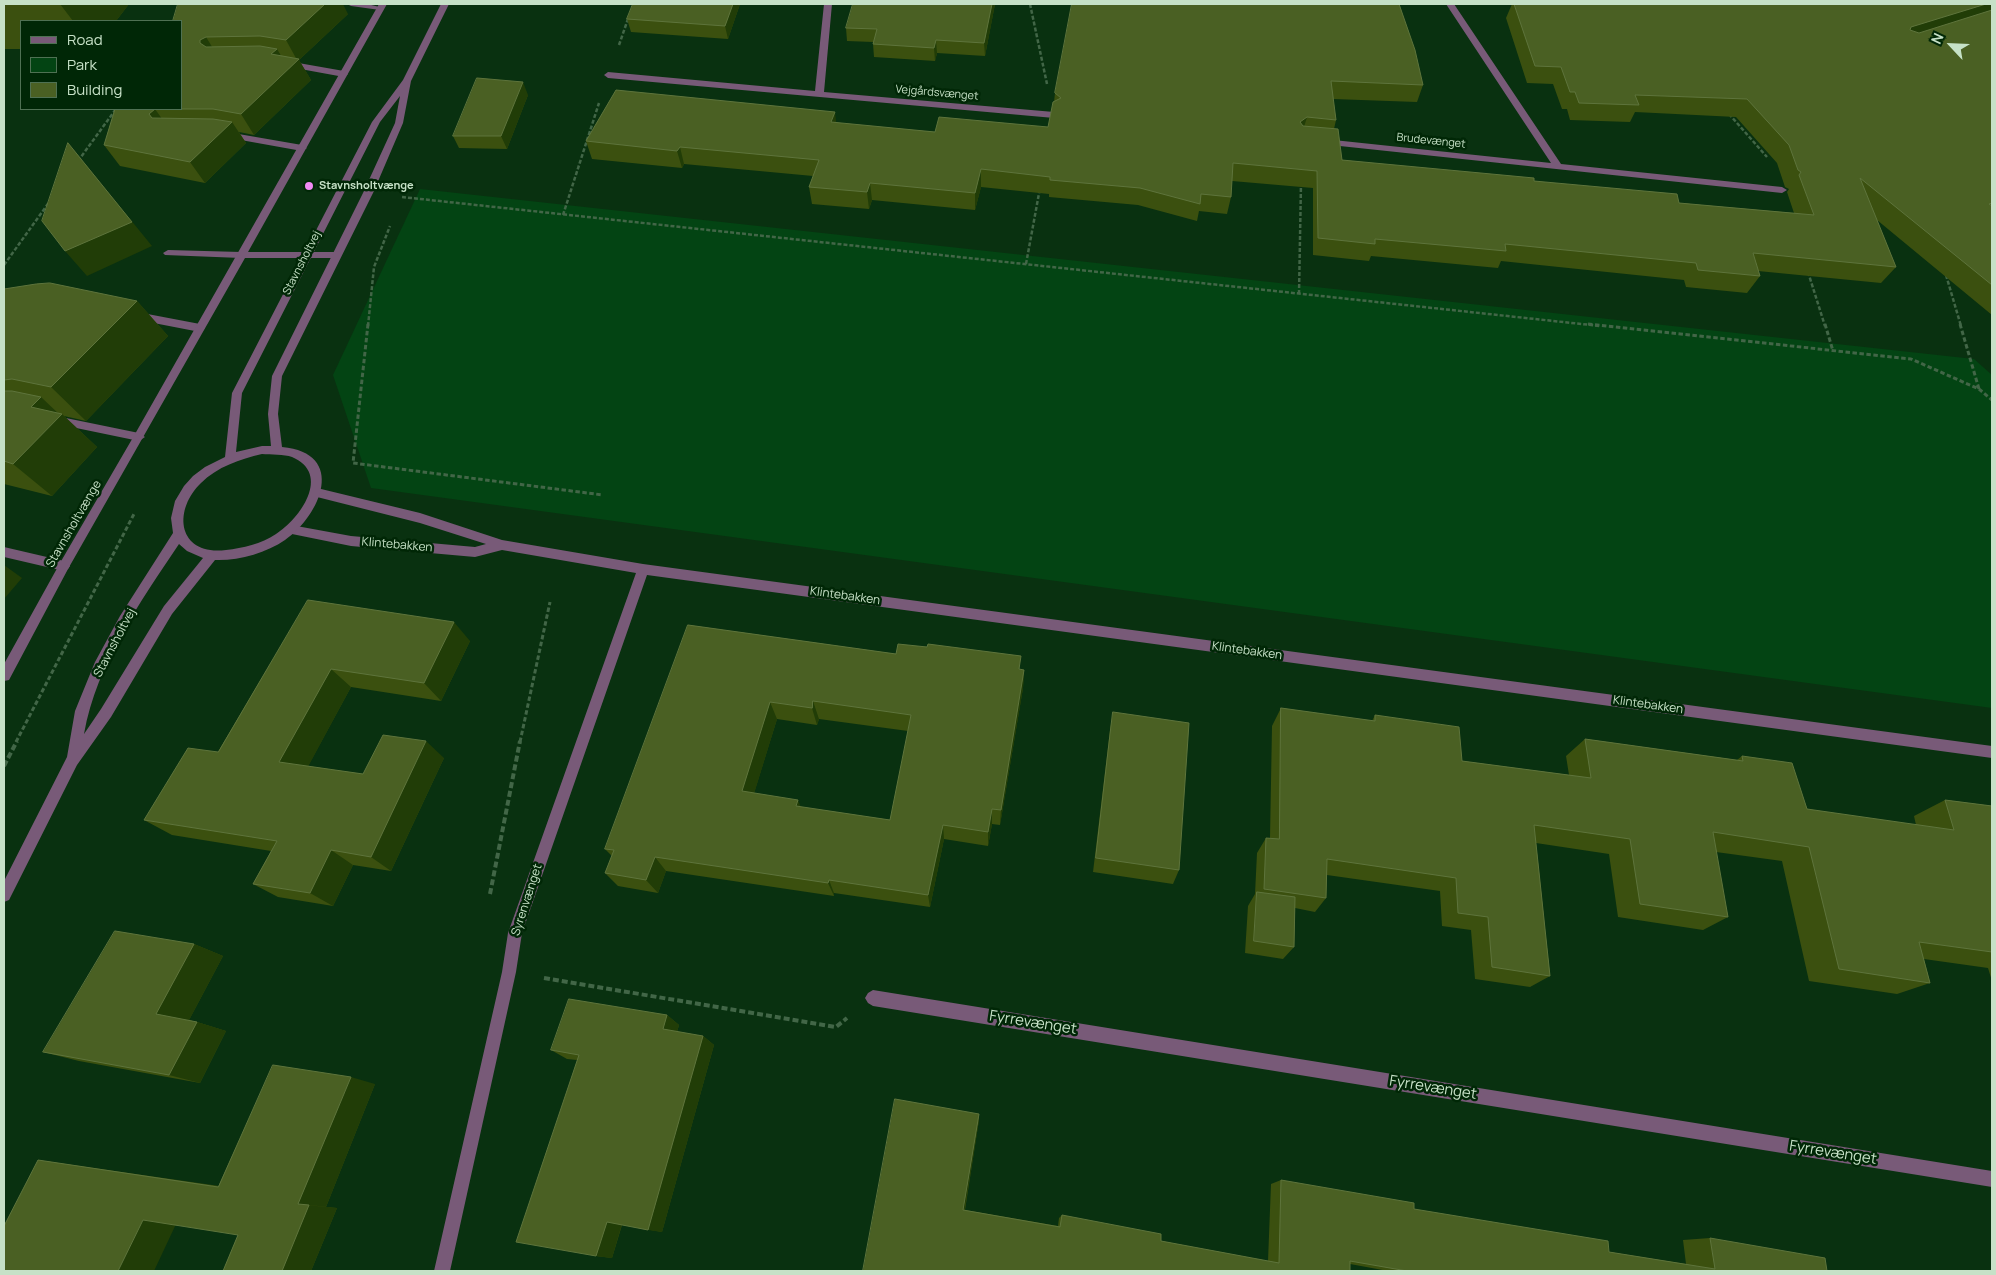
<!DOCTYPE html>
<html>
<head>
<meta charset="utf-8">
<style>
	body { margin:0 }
	#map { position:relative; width:1996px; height:1275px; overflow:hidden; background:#093110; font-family:Manrope,sans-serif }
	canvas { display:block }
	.frame { position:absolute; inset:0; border:5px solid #c6e1c7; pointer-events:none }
	.legend { position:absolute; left:20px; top:20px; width:162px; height:90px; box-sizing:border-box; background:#002706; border:1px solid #4f7153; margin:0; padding:6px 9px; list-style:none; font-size:15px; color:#c6e1c7 }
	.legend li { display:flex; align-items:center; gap:10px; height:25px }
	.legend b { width:25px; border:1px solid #4f7153 }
	.north { position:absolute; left:1926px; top:20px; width:50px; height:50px; -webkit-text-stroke:4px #002706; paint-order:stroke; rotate:295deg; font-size:14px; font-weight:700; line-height:20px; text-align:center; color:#c6e1c7 }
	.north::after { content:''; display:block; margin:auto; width:18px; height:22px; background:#c6e1c7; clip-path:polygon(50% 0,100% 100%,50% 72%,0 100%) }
</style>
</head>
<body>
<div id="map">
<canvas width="1996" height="1275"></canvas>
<div class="frame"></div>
<ul class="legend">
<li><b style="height:6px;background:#785a78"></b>Road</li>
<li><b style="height:14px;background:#034413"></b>Park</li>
<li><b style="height:14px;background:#4a6023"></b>Building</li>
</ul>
<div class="north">N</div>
</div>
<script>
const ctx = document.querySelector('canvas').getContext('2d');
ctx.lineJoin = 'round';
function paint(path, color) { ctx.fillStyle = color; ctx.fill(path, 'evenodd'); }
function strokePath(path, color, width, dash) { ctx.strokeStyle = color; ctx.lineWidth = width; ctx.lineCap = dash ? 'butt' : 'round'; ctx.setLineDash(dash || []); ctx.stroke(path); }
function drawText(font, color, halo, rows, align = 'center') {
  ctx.font = font + ' Manrope,sans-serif'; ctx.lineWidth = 5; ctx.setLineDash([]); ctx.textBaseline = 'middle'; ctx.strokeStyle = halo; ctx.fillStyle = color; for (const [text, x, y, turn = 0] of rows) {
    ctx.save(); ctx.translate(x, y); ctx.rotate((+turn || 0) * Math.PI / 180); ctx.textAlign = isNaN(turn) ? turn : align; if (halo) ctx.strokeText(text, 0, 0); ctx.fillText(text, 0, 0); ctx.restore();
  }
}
paint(new Path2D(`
	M420,189L1974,359L1992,375V708L371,488L333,375Z`), '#034413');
strokePath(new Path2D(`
	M1030,4L1047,84
	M619,45L629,16
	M1729,114L1767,157
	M78,161L116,109
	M402,197L1600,326
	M563,215L599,103
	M1026,264L1040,188
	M4,265L50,201
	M1808,272L1825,326
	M1946,275L1961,326
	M1299,294L1301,183
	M368,326L374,267L390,226`), '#426647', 2.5, [4, 2]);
strokePath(new Path2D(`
	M368,324L353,463L603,495
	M1588,324L1911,359L1979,389L1992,400
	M1825,324L1833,351
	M1960,324L1979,389
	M16,742L135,512
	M520,742L550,602`), '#426647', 3, [4.5, 2.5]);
strokePath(new Path2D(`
	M4,766L17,741
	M490,894L520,741
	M544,978L836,1027L847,1018`), '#426647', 4, [6, 3]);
paint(new Path2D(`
	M347,4H367L384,8L380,10L351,6Z
	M287,61L344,71L348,74L344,77L284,66V62Z
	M227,132L302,145L307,148L302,151L224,137L223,135Z
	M168,250L241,252L246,255L241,258L165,255L163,253Z
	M137,312L200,324L205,328L200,332L133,319V313Z
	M56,416L139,433L145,437L139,441L52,423L51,420L52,417Z
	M4,547L64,561L68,563L70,566L68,569L64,571L4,557Z`), '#785a78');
paint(new Path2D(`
	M379,4H387L248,252H336L341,255L336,258H245L68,569L9,680L4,681V664L60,563L135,434Z
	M824,4H832L824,92L1054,112L1058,115L1054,118L608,78L604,75L608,72L815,91Z
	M1446,4H1454L1561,164L1782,187L1787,190L1782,193L1321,144L1319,142L1324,139L1551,163Z
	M317,488L420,513L502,540L643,564L1992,746V758L647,575L522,933L516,972L450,1271H434L502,972L508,933L636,573L502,550L475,557L351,546L287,533L285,530L287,527L291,525L351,536L475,547L486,544L420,523L313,496L311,493Z
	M873,990L1992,1171V1187L873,1006L868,1003L865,998L868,993Z`), '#785a78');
paint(new Path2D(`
	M441,4H449L411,81L403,123L373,193L282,376L278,414L282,447C347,453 321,515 285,540C266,553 238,561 215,560L172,614L111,717L77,765L9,900L4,902V881L67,757L75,711L95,662L120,616L173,533L171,518L175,501L184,486L193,476L205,467L225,457L232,393L372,122L403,80ZM400,96L395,123L363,193L272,376L268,414L271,446H262L236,452L242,393L380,122ZM262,454C271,455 284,454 292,457C332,474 300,519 276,534C261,544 243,548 226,550C178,556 172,511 201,483C217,467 240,459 262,454ZM179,544L187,551L203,558L164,606L101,709L84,734C97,663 140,602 179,544Z`), '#785a78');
paint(new Path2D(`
	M4,4H129L116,21H21V49H4Z
	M633,4H740L728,39L631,32L627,19Z
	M995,4L985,56L937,53L935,61L874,57L873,44V42L847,41L846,28Z
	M1037,4H1399L1423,85L1417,102L1333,99L1336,120L1334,129L1342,160L1534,181L1679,203L1794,213L1787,192L1789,189L1785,187L1777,163L1736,117L1635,112L1630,122L1570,120L1567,109H1562L1553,84L1527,83L1506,18L1512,4H1992V315L1877,220L1896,267L1881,283L1758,271L1760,276L1747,293L1686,287L1684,280L1501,261L1498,268L1371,256L1369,261L1313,255V188L1232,181L1231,197L1227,214L1199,211L1197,221L1138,205L1049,197V194L981,187L975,210L872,200L869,209L812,204L809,187L813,176L684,164L682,168L592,159L586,141L836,123L935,132L1048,127L1054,102L1055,93L1072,5Z
	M348,14L299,60L311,80L254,135L239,132L246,143L205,183L120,166L104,145L115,109H181V21Z
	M528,95L507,149L459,148L453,136Z
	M4,289L137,301L168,336L86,421L64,416L97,447L52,496L4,484Z
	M308,600L470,641L441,701L351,687L308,766L363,774L444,758L391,871L353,865L333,906L278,897L253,884L271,851L172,835L144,820L218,752Z
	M688,625L896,654L1024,670L1023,688L1000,825L992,824L988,846L944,839L930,907L834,893V896L666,871L658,893L618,886L605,873L612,856L605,849ZM777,719L817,725L819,719L908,731L890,820L801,807L754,793Z
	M1281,708L1372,721L1375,715L1462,761L1569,775L1566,756L1585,739L1737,760L1742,756L1807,809L1916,825L1914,816L1945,800L1992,806V981L1988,968L1924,959L1930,983L1897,994L1809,981L1782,861L1716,852L1728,917L1703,930L1618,917L1609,854L1536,843L1550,976L1530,987L1475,979L1471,930L1442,926L1440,891L1327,875L1326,898L1315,912L1295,908L1294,947L1283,959L1245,953L1248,906L1255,894L1257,853L1266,838H1270L1272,726Z
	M1113,712L1179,870L1173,884L1093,872L1110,730Z
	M194,944L223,956L189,1020L197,1022L226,1031L200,1083L79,1061L43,1052Z
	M667,1015L679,1025L677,1032L703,1036L714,1045L662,1232L622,1225L612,1258L596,1256L577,1060L567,1059L551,1050Z
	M375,1084L326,1207L337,1208L311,1271H223L238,1235L38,1160L219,1186Z
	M979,1114V1120L965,1210L1058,1226L1059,1218L1062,1215L1161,1241L1268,1261L1271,1184L1281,1180L1609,1252L1686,1264L1683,1240L1710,1238L1827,1271H1388L1350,1264L863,1271Z`), '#3b500f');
paint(new Path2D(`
	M60,4H129L116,21H73Z
	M322,4H343L348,14L299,60L311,80L254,135L241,114L271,54L277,49L289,69L297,60L286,40Z
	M733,4H740L728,39L725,26Z
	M992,4H995L985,56L984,43Z
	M1986,4H1992V14L1898,44L1911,27Z
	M206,37L219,58L200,43V40Z
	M936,40L937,53L935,61L934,48Z
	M523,82L528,95L507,149L501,136Z
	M155,109L170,130L164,135L149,114Z
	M835,112L837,129L831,122Z
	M1307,117L1302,134L1300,122Z
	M232,122L246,143L205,183L190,162Z
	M68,143L152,246L87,276L65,251Z
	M680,147L684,164L682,168L677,151Z
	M981,169V187L975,210V193Z
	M870,183L872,200L869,209L867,192Z
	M137,301L168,336L86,421L51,387Z
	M41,397L60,415L62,414L97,447L52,496L13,464L31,407Z
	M4,565L22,578L4,599Z
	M454,622L470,641L441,701L424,683Z
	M331,669L351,687L302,778L279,762Z
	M1024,670L1023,688L1000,825L1001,810Z
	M813,701L819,719L817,725L812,708Z
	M770,702L777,719L750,807L742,791Z
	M426,741L444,758L391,871L371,857Z
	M798,800L804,815L796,806Z
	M992,809V824L988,846V832Z
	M943,825L944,839L930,907L928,895Z
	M331,850L353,865L333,906L310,893Z
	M655,857L666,871L658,893L646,880Z
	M829,880L834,893V896L828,883Z
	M194,944L223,956L187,1024L156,1014Z
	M667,1015L679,1025L675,1039L663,1029Z
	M197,1022L226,1031L200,1083L169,1075Z
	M703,1036L714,1045L662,1232L648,1230Z
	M351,1077L375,1084L326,1207L298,1204Z
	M979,1114V1120L964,1213L963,1210Z
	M309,1205L337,1208L311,1271H282Z
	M143,1220L177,1222L154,1271H118Z
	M607,1222L622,1224L612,1258L596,1256Z`), '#213d07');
const building = new Path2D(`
	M178,4H325L286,40L260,36L206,37L200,40V43L206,47L260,46L277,49L271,54L299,59L241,114L213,109H155L149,114L152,118L213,119L232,122L190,162L104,145L115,109H181V21H173Z
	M633,4H733L725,26L627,19Z
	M853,4H992L984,43L936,40L934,48L873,44L877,29L846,28Z
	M1072,4H1399L1415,50L1423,85L1331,81L1336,120L1307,117L1300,122L1303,126L1338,129L1342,160L1534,178V181L1677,194L1679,203L1814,215L1799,175L1801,172L1798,170L1789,145L1747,99L1635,95L1639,105L1579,103L1575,92H1570L1561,67L1535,66L1514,4H1986L1911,27L1910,30L1919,33L1992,10V203L1989,204L1992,206V285L1860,178L1896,267L1753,253L1760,276L1698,270L1696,263L1505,244L1506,251L1375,239V244L1318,238L1317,171L1233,163L1231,197L1201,194L1200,204L1140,188L1050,180V177L981,169L975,193L870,183L867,192L809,187L819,160L680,147L677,151L586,141L616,90L835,112L831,122L935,132L939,117L1048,127L1053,102L1061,98L1055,93Z
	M477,78L523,82L501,136H453Z
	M68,143L132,222L65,251L42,221Z
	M50,283L137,301L51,387L12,379L4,380V289L36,284Z
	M4,391H12L41,397L31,407L62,414L13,464L4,461Z
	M308,600L454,622L424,683L331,669L279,762L363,774L383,735L426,741L371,857L331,850L310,893L253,884L277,841L144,820L188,748L218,752Z
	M688,625L896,654L898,644L927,647L928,644L1021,656L1019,669L1024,670L1001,810L992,809L988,832L943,825L928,895L829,880L828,883L655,857L646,880L605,873L614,850L605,849ZM813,701L911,715L890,820L796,806L798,800L742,791L770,702L812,708Z
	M1281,708L1375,721V715L1459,727L1462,761L1591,778L1585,739L1743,761L1742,756L1792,763L1807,809L1954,830L1945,800L1992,806V952L1919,942L1930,983L1839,969L1809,847L1713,832L1728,917L1640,904L1630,839L1534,825L1550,976L1492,967L1488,917L1458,913L1456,878L1327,859L1326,898L1264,889L1266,838L1279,839Z
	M1113,712L1189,723L1179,870L1096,858Z
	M1257,892L1295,897L1294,947L1254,941Z
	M115,931L194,944L156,1014L197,1022L169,1075L43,1052Z
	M569,999L667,1015L663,1029L703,1036L648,1230L607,1222L596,1256L516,1242L579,1055L551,1050Z
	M273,1065L351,1077L298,1204L309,1205L282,1271H223L238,1235L143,1220L118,1271H4V1226L38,1160L218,1187Z
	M895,1099L979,1114L963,1210L1060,1227L1062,1215L1161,1234V1241L1279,1263L1281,1180L1414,1203V1209L1608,1241L1609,1252L1715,1269L1710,1238L1825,1258L1827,1271H1407L1350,1261V1271H863Z`);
paint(building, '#4a6023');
strokePath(building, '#5e743c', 1);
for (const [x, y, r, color] of [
	[309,186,5,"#f18af4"]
]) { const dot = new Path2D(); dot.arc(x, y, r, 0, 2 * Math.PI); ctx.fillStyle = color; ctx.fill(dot); strokePath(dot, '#002706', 2); }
drawText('11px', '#c6e1c7', '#002706', [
	["Vejgårdsvænget",937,93,5],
	["Brudevænget",1431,141,6],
	["Stavnsholtvej",302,263,-63]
]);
drawText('bold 11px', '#c6e1c7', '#002706', [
	["Stavnsholtvænge",319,186]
], 'left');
drawText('12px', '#c6e1c7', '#002706', [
	["Stavnsholtvænge",74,524,-60],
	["Klintebakken",397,545,5],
	["Klintebakken",845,596,8],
	["Stavnsholtvej",115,643,-62],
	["Klintebakken",1247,651,8],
	["Klintebakken",1648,705,8],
	["Syrenvænget",527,900,-72]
]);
drawText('15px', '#c6e1c7', '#002706', [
	["Fyrrevænget",1033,1023,9],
	["Fyrrevænget",1433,1088,9],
	["Fyrrevænget",1833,1153,9]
]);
</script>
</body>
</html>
